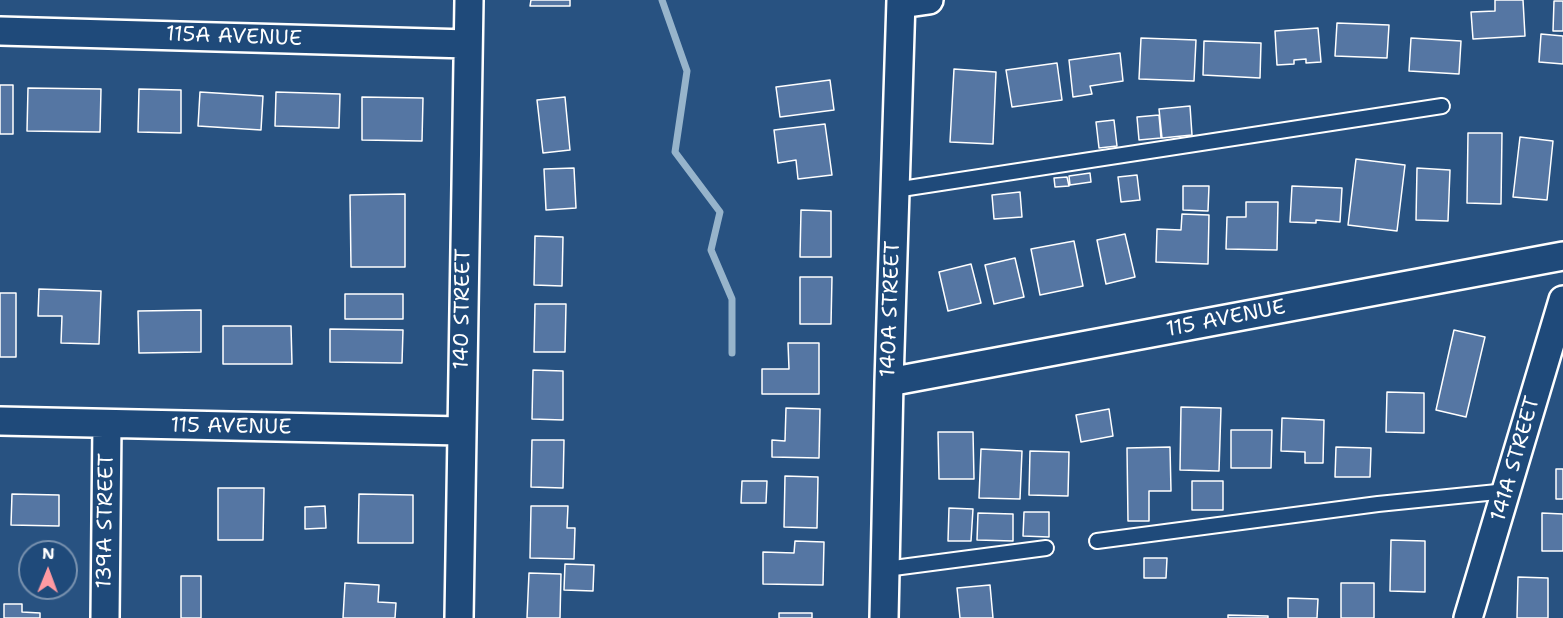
<!DOCTYPE html>
<html>
<head>
<meta charset="utf-8">
<style>
	body { margin:0 }
	#map { position:relative; width:1563px; height:618px; overflow:hidden; background:#285281; font-family:"Shantell Sans",sans-serif }
	canvas { display:block }
	.north { position:absolute; left:18px; top:540px; width:60px; height:60px; box-sizing:border-box; background:#1f4a7a; border:2px solid #7992af; border-radius:50%; rotate:1deg; font-size:16px; font-weight:700; line-height:24px; text-align:center; color:#fff }
	.north::after { content:''; display:block; margin:auto; width:21px; height:27px; background:#ff9aa2; clip-path:polygon(50% 0,100% 100%,50% 72%,0 100%) }
</style>
</head>
<body>
<div id="map">
<canvas width="1563" height="618"></canvas>
<div class="north">N</div>
</div>
<script>
const ctx = document.querySelector('canvas').getContext('2d');
ctx.lineJoin = 'round';
function strokePath(path, color, width, dash) { ctx.strokeStyle = color; ctx.lineWidth = width; ctx.lineCap = dash ? 'butt' : 'round'; ctx.setLineDash(dash || []); ctx.stroke(path); }
function paint(path, color) { ctx.fillStyle = color; ctx.fill(path, 'evenodd'); }
function drawText(font, color, halo, rows, align = 'center') {
  ctx.font = font + ' "Shantell Sans",sans-serif'; ctx.lineWidth = 4.5; ctx.setLineDash([]); ctx.textBaseline = 'middle'; ctx.strokeStyle = halo; ctx.fillStyle = color; for (const [text, x, y, turn = 0] of rows) {
    ctx.save(); ctx.translate(x, y); ctx.rotate((+turn || 0) * Math.PI / 180); ctx.textAlign = isNaN(turn) ? turn : align; if (halo) ctx.strokeText(text, 0, 0); ctx.fillText(text, 0, 0); ctx.restore();
  }
}
strokePath(new Path2D(`
	M662,0L687,71L675,152L720,212L711,250L732,299V353`), '#97b4cb', 7);
const building = new Path2D(`
	M531,0H570V6H530Z
	M1495,0H1523L1525,36L1473,39L1471,12L1495,11Z
	M1554,1H1563V31H1553Z
	M1337,23L1389,25L1387,58L1335,56Z
	M1318,28L1321,62L1306,63V59L1294,60V64L1277,65L1275,31Z
	M1541,34L1563,36V64L1539,62Z
	M1141,38L1196,40L1194,81L1139,79Z
	M1411,38L1461,41L1459,74L1409,71Z
	M1204,41L1261,43L1260,78L1203,75Z
	M1120,53L1123,81L1090,86L1092,94L1073,97L1069,60Z
	M1057,63L1062,100L1012,107L1006,70Z
	M954,69L996,72L993,144L950,142Z
	M830,80L834,110L780,117L776,87Z
	M0,85H13V134H0Z
	M28,88L101,89L100,132L27,131Z
	M139,89L181,90V133L138,132Z
	M200,92L263,96L261,130L198,126Z
	M276,92L340,94L339,128L275,126Z
	M362,97L423,98L422,141L362,140Z
	M565,97L570,150L543,153L537,100Z
	M1190,106L1192,135L1162,138L1159,109Z
	M1159,115L1161,138L1139,140L1137,117Z
	M1114,120L1117,146L1099,148L1096,122Z
	M825,124L832,175L798,179L796,160L778,163L774,130Z
	M1468,133H1502L1501,204L1467,203Z
	M1520,137L1553,141L1547,200L1513,197Z
	M1356,159L1405,165L1397,231L1348,225Z
	M574,168L576,208L546,210L544,169Z
	M1417,168L1450,170L1448,221L1416,220Z
	M1090,173L1091,182L1070,185L1069,176Z
	M1137,175L1140,200L1121,202L1118,177Z
	M1067,177L1069,186L1055,187L1054,178Z
	M1183,186H1209L1208,211L1183,210Z
	M1292,186L1342,188L1340,222L1316,220V223L1290,222Z
	M1020,192L1022,217L994,219L992,195Z
	M405,194V267H351L350,195Z
	M1246,202H1278L1277,250L1226,249L1227,217H1246Z
	M801,210L831,211V257H800Z
	M1182,214L1209,215L1208,264L1156,262L1157,229L1181,230Z
	M1125,234L1135,277L1106,284L1097,240Z
	M535,236L563,237L562,286L534,285Z
	M1074,241L1083,286L1040,295L1031,249Z
	M1015,258L1024,297L994,304L985,265Z
	M971,264L981,303L948,311L939,272Z
	M800,277H832L831,324H800Z
	M39,289L101,291L99,344L61,343L62,316H38Z
	M0,293H16V357H0Z
	M345,294H403V319H345Z
	M535,304H566L565,352H534Z
	M201,310V352L139,353L138,311Z
	M223,326H291L292,364H223Z
	M330,329L403,330L402,363L330,362Z
	M1454,330L1485,337L1466,417L1436,410Z
	M788,343H819V394H762V369H789Z
	M533,370L563,371V420L532,419Z
	M1387,392L1424,393V433L1386,432Z
	M1181,407L1221,408L1219,471L1180,470Z
	M786,408L820,409L819,458L772,457V440L785,441Z
	M1109,409L1113,436L1081,442L1076,415Z
	M1282,418L1324,420L1323,463H1305V452L1281,451Z
	M1231,430H1272L1271,468H1231Z
	M938,432H973L974,479H939Z
	M532,440H564L563,488L531,487Z
	M1170,447L1171,491H1149V521H1128L1127,448Z
	M1336,447L1371,448L1370,477H1335Z
	M981,449L1022,451L1020,499L979,498Z
	M1030,451L1069,452L1068,496L1029,495Z
	M1556,469H1563V499H1556Z
	M785,476L818,477L817,528L784,527Z
	M742,481H767L766,503H741Z
	M1192,481H1223V510H1192Z
	M218,488H264L263,540H218Z
	M12,494L59,495V526L11,525Z
	M359,494L413,495V543H358Z
	M325,506L326,528L305,529V507Z
	M531,506H568L567,528H575L574,559L530,558Z
	M949,508L973,509L971,541H948Z
	M1024,512H1049V537L1023,536Z
	M978,513L1013,514V541L977,540Z
	M1542,513L1563,514V551H1542Z
	M1391,540L1425,541V592L1390,591Z
	M795,541L824,542L823,585L763,584V552L794,553Z
	M1144,558H1167L1166,578H1144Z
	M565,564L594,565L593,591L564,590Z
	M529,573L561,574L560,618H527Z
	M181,576H201V618H181Z
	M1518,577L1548,578V618H1517Z
	M345,583L379,585L378,602L396,603L395,618H343Z
	M1341,583H1374V618H1341Z
	M990,585L993,618H960L957,588Z
	M33,588H59L34,591Z
	M1288,598L1318,599L1317,618H1288Z
	M4,604H22V612L40,613V618H4Z
	M779,613H812V618H779Z
	M1228,615L1268,616V618H1228Z`);
paint(building, '#5576a3');
strokePath(building, '#fff', 1.5);
const lane = new Path2D(`
	M895,190L1442,106
	M1097,541L1378,504L1507,491
	M886,569L1046,548`);
const street = new Path2D(`
	M901,4L929,0
	M0,31L468,44
	M889,382L1563,256
	M0,421L461,431
	M105,618L107,424
	M459,618L469,0
	M884,618L889,382L901,0
	M1468,618L1563,300`);
strokePath(lane, '#fff', 18);
strokePath(street, '#fff', 32);
strokePath(lane, '#1f4a7a', 14);
strokePath(street, '#1f4a7a', 27);
drawText('21px', '#fff', '#1f4a7a', [
	["115A AVENUE",234,37,2],
	["140 STREET",463,309,-89],
	["140A STREET",891,309,-88],
	["115 AVENUE",1226,319,-11],
	["115 AVENUE",231,427,1],
	["141A STREET",1516,459,-74],
	["139A STREET",106,521,-89]
]);
</script>
</body>
</html>
